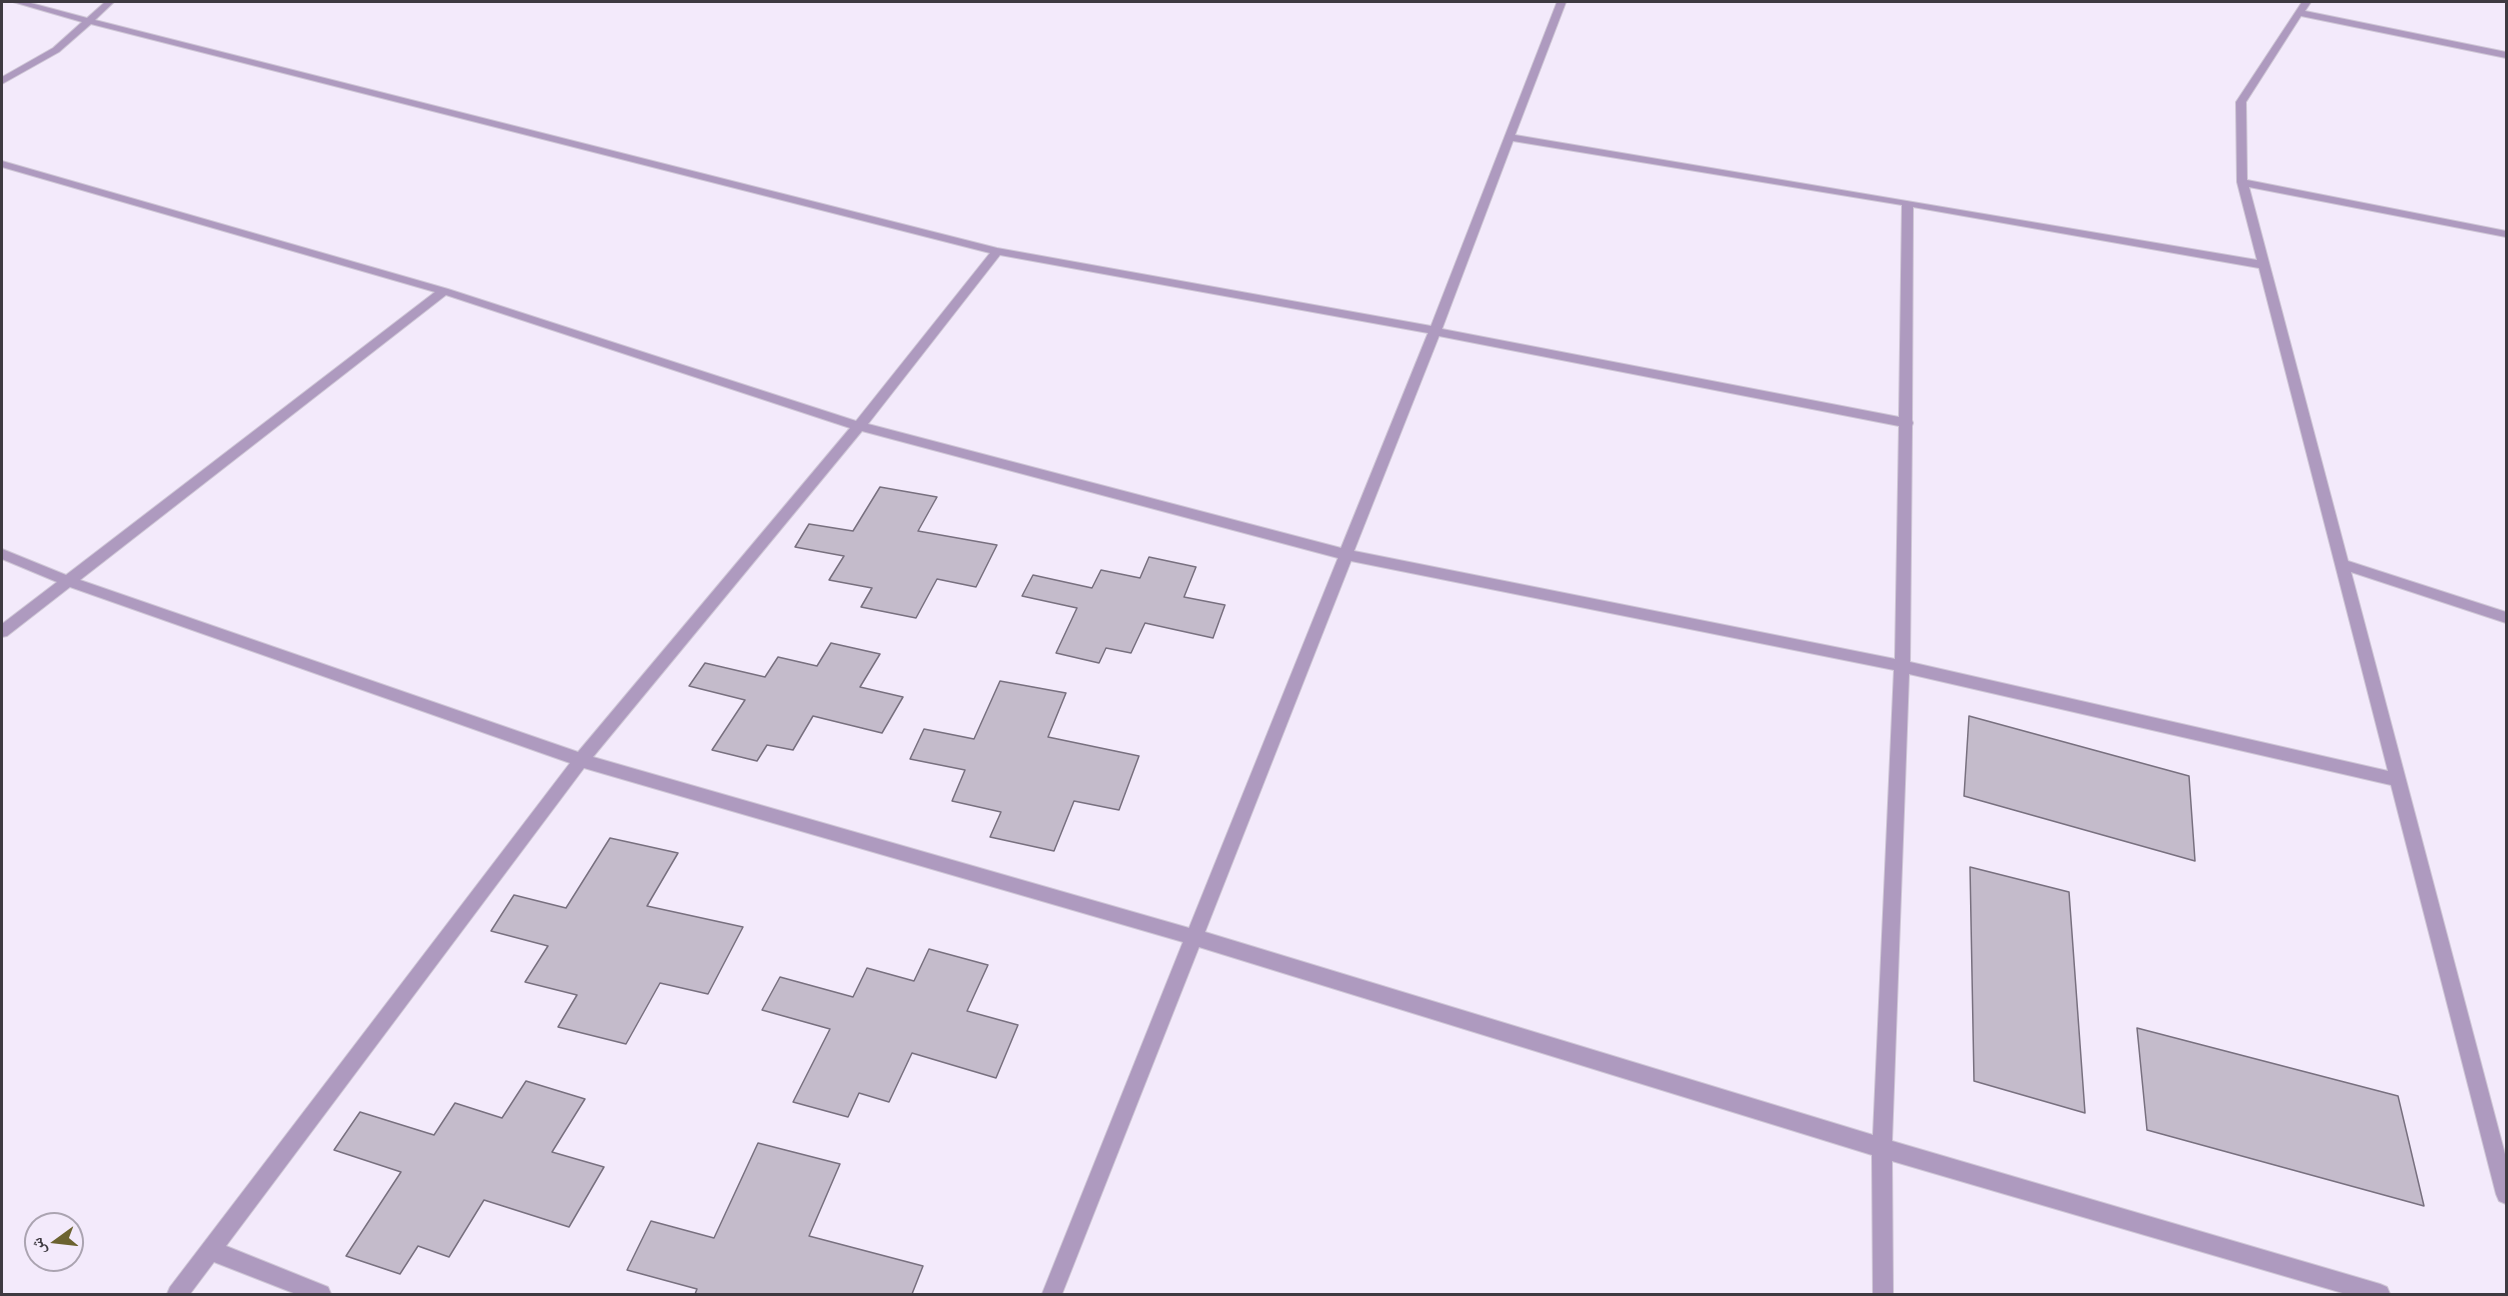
<!DOCTYPE html>
<html>
<head>
<meta charset="utf-8">
<style>
	body { margin:0 }
	#map { position:relative; width:2508px; height:1296px; overflow:hidden; background:#f3eafb; font-family:Montserrat,"Noto Naskh Arabic",sans-serif }
	canvas { display:block }
	.frame { position:absolute; inset:0; border:3px solid #3e3a41; pointer-events:none }
	.north { position:absolute; left:24px; top:1212px; width:60px; height:60px; box-sizing:border-box; background:#f3eafb; border:2px solid #aba4b1; border-radius:50%; rotate:255deg; font-size:16px; font-weight:700; line-height:24px; text-align:center; color:#3e3a41 }
	.north::after { content:''; display:block; margin:auto; width:21px; height:27px; background:#6c6330; clip-path:polygon(50% 0,100% 100%,50% 72%,0 100%) }
</style>
</head>
<body>
<div id="map">
<canvas width="2508" height="1296"></canvas>
<div class="frame"></div>
<div class="north">ش</div>
</div>
<script>
const ctx = document.querySelector('canvas').getContext('2d');
ctx.lineJoin = 'round';
function paint(path, color) { ctx.fillStyle = color; ctx.fill(path, 'evenodd'); }
function strokePath(path, color, width, dash) { ctx.strokeStyle = color; ctx.lineWidth = width; ctx.lineCap = dash ? 'butt' : 'round'; ctx.setLineDash(dash || []); ctx.stroke(path); }
const building = new Path2D(`
	M880,487L937,497L918,531L997,545L976,587L937,579L916,618L861,607L872,588L829,580L844,556L795,547L809,524L853,531Z
	M1149,557L1196,567L1184,597L1225,605L1213,638L1145,623L1131,653L1106,648L1099,663L1056,653L1077,608L1022,596L1033,575L1092,588L1101,570L1140,578Z
	M831,643L880,654L860,687L903,697L882,733L813,716L793,750L767,745L757,761L712,750L745,700L689,686L705,663L765,677L778,657L817,666Z
	M1000,681L1066,693L1048,737L1139,756L1119,810L1074,801L1054,851L990,837L1001,812L952,801L965,770L910,759L924,729L974,739Z
	M1969,716L2189,776L2195,861L1964,796Z
	M610,838L678,853L647,906L743,927L708,994L660,983L626,1044L558,1027L577,995L525,982L548,946L491,931L514,895L566,908Z
	M1970,867L2069,892L2085,1113L1974,1081Z
	M929,949L988,965L967,1011L1018,1025L996,1078L912,1053L889,1102L859,1093L848,1117L793,1102L830,1029L762,1010L780,977L853,997L867,968L914,981Z
	M2137,1028L2398,1096L2424,1206L2147,1130Z
	M526,1081L585,1099L552,1152L604,1167L569,1227L484,1200L449,1257L418,1246L400,1274L346,1256L401,1172L334,1150L360,1112L434,1135L455,1103L502,1118Z
	M758,1143L840,1164L809,1236L923,1266L912,1294H695L697,1289L627,1270L651,1221L714,1238Z`);
paint(building, '#c4bbcb');
strokePath(building, '#78707f', 1.5);
const minor = new Path2D(`
	M13,2H27L87,18L105,2H114L95,20L997,248L1431,326L1557,2H1566L1515,135L2257,260L2237,182L2236,102L2302,2H2311L2305,11L2506,52V58L2301,16L2246,102L2247,180L2506,231V237L2249,187L2348,561L2506,612V623L2351,572L2506,1158V1204L2499,1201L2496,1194L2391,785L1909,674L1892,1141L2380,1284L2387,1287L2390,1294H2346L1892,1161L1893,1294H1873L1872,1155L1199,947L1062,1294H1042L1183,942L584,768L226,1246L328,1287L331,1294H296L214,1262L190,1294H167L170,1287L570,763L70,587L7,636L2,637V624L57,582L2,559V549L66,575L435,292L2,167V161L448,289L856,421L990,253L91,24L59,52L2,84V77L53,48L82,22ZM1513,141L1902,205L1899,417L1442,329ZM1913,207L2259,268L2388,771L1910,662L1912,426L1913,423L1912,420ZM1000,255L1428,333L1341,548L868,424ZM446,295L850,428L578,752L80,580ZM1439,336L1899,426L1895,659L1354,551ZM862,431L1338,558L1189,928L593,757ZM1351,561L1894,670L1873,1135L1205,932Z`);
strokePath(minor, '#cfc7d6', 2);
paint(minor, '#ae9abf');
</script>
</body>
</html>
